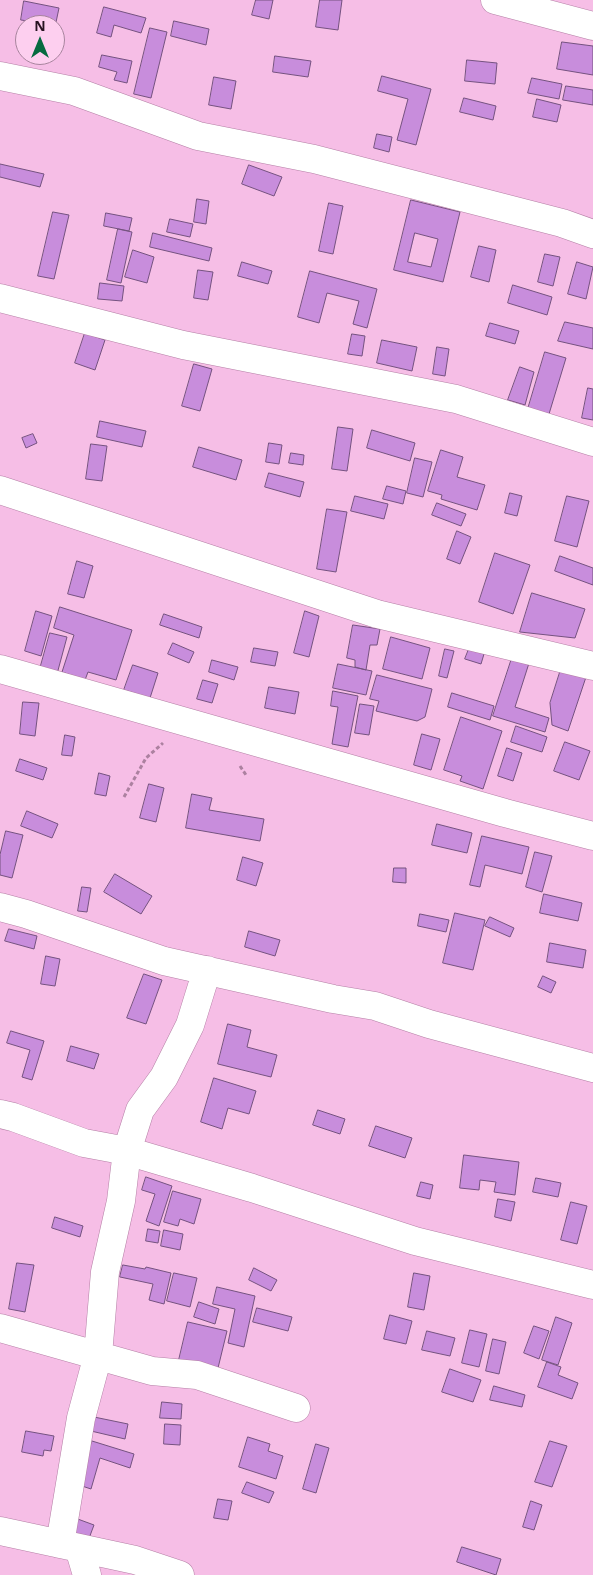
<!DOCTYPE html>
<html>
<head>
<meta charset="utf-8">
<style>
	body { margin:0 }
	#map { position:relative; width:593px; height:1575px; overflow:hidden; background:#f6bee6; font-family:"Noto Sans",sans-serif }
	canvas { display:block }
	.north { position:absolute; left:15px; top:15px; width:50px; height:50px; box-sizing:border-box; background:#fdcfef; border:1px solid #a7849d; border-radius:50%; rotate:0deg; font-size:14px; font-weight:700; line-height:20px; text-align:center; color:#271321 }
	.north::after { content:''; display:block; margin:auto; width:18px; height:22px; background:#066b40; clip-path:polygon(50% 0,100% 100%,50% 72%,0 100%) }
</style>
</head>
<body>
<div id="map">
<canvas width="593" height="1575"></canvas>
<div class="north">N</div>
</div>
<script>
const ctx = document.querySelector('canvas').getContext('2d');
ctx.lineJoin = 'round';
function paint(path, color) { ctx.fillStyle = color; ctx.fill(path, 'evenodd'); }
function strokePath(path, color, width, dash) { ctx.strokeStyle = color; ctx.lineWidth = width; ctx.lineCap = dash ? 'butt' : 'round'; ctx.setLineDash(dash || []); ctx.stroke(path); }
const building = new Path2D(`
	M256,0H273L269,19L252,15Z
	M320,0H342L338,30L316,27Z
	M24,1L59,8L55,27V25L21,20Z
	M104,7L146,18L141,33L114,25L111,37L97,33Z
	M174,21L209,29L206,45L171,36Z
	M150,28L167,32L151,98L134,94Z
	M562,42L593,46V75L557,69Z
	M102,55L132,61L127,83L114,80L117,72L99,67Z
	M275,56L311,61L308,77L273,72Z
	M467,60L497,63L495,84L465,81Z
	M382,76L431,89L416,145L397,140L408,99L378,91Z
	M214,77L236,81L231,109L209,105Z
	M532,78L562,84L559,99L528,93Z
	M566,86L593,90V105L563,100Z
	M464,98L496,106L493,120L460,112Z
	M537,99L561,105L557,122L533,117Z
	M377,134L392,137L389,152L374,148Z
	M0,164L44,174L40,187L0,177Z
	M249,165L282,177L274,196L242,184Z
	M197,199L209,201L206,224L194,222Z
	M411,200L460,212L443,282L394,270ZM415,233L438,239L431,267L408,262Z
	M329,203L343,206L333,254L319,251Z
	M53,212L69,215L54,279L38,276Z
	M106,213L132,218L129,231L104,226Z
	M170,219L193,224L190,237L167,232Z
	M118,229L132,232L121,283L107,280Z
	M153,233L212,248L209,261L150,247Z
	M479,246L496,250L489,282L471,277Z
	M133,250L154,257L147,283L125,277Z
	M545,254L560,257L553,286L538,282Z
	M242,262L272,271L268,284L238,276Z
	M577,262L593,267L586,299L568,294Z
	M198,270L213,272L208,300L194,298Z
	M310,271L377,289L367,328L353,324L359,301L327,293L319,323L298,317Z
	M100,283L124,286L122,301L98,299Z
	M513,285L552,297L547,315L508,303Z
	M565,322L593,328V349L558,341Z
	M490,323L519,331L515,344L486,336Z
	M85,333L105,340L95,370L75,363Z
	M352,334L365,336L362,356L348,354Z
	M382,340L417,347L412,371L377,363Z
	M437,347L449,349L445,376L433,374Z
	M545,352L566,358L549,414L528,409Z
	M194,364L212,369L200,411L182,406Z
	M520,367L534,372L525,405L508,400Z
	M588,388L593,389V420L582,418Z
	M100,421L146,431L142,447L97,437Z
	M338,427L353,429L347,471L332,469Z
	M372,430L415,443L410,461L367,448Z
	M33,434L37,443L26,448L22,438Z
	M269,443L282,445L279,464L266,462Z
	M91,444L107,446L102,481L86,479Z
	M199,447L242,460L236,480L193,467Z
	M441,450L463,457L457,477L485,485L477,510L441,499L442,495L428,491Z
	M291,453L304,455L303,465L289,463Z
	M415,458L432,462L423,497L407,493Z
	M269,473L304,482L300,497L265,487Z
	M387,486L406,491L403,504L383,499Z
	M510,493L522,496L517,516L505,513Z
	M355,496L388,504L384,519L351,511Z
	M567,496L589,501L577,547L555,541Z
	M437,503L466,514L461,526L432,515Z
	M327,509L347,512L336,572L317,569Z
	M457,531L471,537L460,564L447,559Z
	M495,553L530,565L513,614L479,602Z
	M560,556L593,568V585L555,571Z
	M77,561L93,566L84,598L68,594Z
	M532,593L585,609L575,638L520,632Z
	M60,607L132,630L116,680L88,672L85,680L62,672L74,635L54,628Z
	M36,611L52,616L41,656L25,651Z
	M305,611L319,616L309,657L294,653Z
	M164,614L202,627L199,638L160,625Z
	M353,625L380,629L377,645H370L366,670L355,667V660L347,658Z
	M50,633L67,637L57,674L40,669Z
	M391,637L430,648L422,679L383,669Z
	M173,643L194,652L189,663L168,654Z
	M254,648L278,652L275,666L251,662Z
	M445,649L454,651L447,678L439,676Z
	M469,649L484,654L481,664L465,659Z
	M513,655L530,660L515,707L549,718L545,732L493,716Z
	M212,660L238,667L234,680L209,672Z
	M338,664L372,671L366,695L333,688Z
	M133,665L158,673L150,698L124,690Z
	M562,666L587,674L568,731L552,725L550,703Z
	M377,675L432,689L425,717L417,721L376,711L379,701L370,699Z
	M203,680L218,684L212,703L197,699Z
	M269,687L299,692L295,714L265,708Z
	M333,691L358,696L348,747L332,744L338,707L331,706Z
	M452,693L494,706L490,720L448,707Z
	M23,702L39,703L35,736L20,734Z
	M360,704L374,706L369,735L355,733Z
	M461,717L502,731L483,789L460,781L462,776L444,770Z
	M516,726L547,737L542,752L511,742Z
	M422,734L440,739L431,770L414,765Z
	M65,735L75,737L72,756L62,755Z
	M565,742L590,751L579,780L554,771Z
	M507,748L522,753L513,781L498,776Z
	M20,759L47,768L43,780L16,771Z
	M99,773L110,776L106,796L95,794Z
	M149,784L164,788L156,822L140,818Z
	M192,794L212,798L209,810L264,819L260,841L186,828Z
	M27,811L58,824L52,838L21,826Z
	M437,824L472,833L467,853L432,845Z
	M6,831L23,835L12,878L0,875V855Z
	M482,836L529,847L522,874L485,865L480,887L470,885Z
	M535,852L552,856L542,892L526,887Z
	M243,857L263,863L256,886L237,880Z
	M394,868H406V883L393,882Z
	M115,874L152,896L141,914L104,892Z
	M82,887L91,888L87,912L78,911Z
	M544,894L582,903L578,921L540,913Z
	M455,913L485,920L473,970L443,963Z
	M420,914L449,920L446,932L418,926Z
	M490,917L514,928L510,937L485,926Z
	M9,929L37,936L34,949L5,941Z
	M249,931L280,940L275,956L245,947Z
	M550,943L586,950L583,968L547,962Z
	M46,956L60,959L55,986L41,984Z
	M144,974L162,980L146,1024L127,1018Z
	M543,976L556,982L551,993L538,987Z
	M228,1024L251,1030L247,1047L277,1055L271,1077L218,1064Z
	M11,1031L44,1041L32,1080L22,1077L30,1050L7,1043Z
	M71,1046L99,1054L94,1069L67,1061Z
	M214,1078L256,1091L249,1114L228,1108L222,1129L201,1122Z
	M318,1110L345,1119L340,1134L313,1125Z
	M376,1126L412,1138L405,1158L369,1146Z
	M464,1155L519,1162L515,1195L494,1192L496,1182L480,1180L479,1190L460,1188Z
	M146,1177L172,1186L159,1226L146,1221L155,1194L142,1190Z
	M536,1178L561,1183L558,1197L533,1192Z
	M421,1182L433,1185L430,1199L417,1196Z
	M173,1191L201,1199L194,1224L180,1219L178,1226L164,1222Z
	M498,1199L515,1202L511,1221L495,1217Z
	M571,1202L587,1206L577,1244L561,1240Z
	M55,1217L83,1226L80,1237L52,1228Z
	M148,1229L160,1231L158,1243L146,1241Z
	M164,1230L183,1234L180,1250L161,1246Z
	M17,1263L34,1265L25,1312L9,1309Z
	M123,1265L145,1269L146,1267L171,1273L164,1304L149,1300L153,1284L120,1277Z
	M254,1268L277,1280L271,1291L249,1280Z
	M174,1273L197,1278L190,1307L167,1301Z
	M414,1273L430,1276L424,1310L408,1307Z
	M217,1287L255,1296L244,1347L228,1343L235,1309L213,1304Z
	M199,1302L219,1309L215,1324L194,1317Z
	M257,1308L292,1317L288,1331L253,1322Z
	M390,1315L412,1321L406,1344L384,1339Z
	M556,1317L572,1323L558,1365L542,1360Z
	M188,1322L227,1331L218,1368L179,1360Z
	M534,1326L549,1331L539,1359L524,1353Z
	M470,1330L487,1334L479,1367L462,1363Z
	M427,1331L455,1338L450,1356L422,1350Z
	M493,1339L506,1342L499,1374L486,1371Z
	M547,1362L561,1367L558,1375L578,1383L572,1399L538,1387Z
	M450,1369L481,1380L473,1402L442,1392Z
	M494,1386L525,1395L522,1407L490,1400Z
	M162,1402L182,1404L181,1419L160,1418Z
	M94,1417L128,1424L125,1439L91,1431Z
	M165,1424L181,1425L180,1445L164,1444Z
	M26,1431L54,1436L51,1451L44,1450L43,1456L22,1452Z
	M248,1437L270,1444L268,1451L283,1456L276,1479L239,1467Z
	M92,1441L134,1454L130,1468L100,1458L91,1489L79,1485Z
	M550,1441L567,1446L552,1487L535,1482Z
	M316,1444L329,1448L316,1493L303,1489Z
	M247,1482L274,1492L269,1503L242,1493Z
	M218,1499L232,1501L228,1520L214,1518Z
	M531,1501L542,1505L534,1530L523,1527Z
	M75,1518L94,1525L88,1541L69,1534Z
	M462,1547L501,1559L496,1575L457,1562Z`);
paint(building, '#c88ddc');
strokePath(building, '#74527f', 1);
const street = new Path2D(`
	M495,0L593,26
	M0,76L74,91L198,136L314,159L562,223L593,234
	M0,298L183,345L456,399L593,442
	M0,490L377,614L593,666
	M0,669L505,813L593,836
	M0,907L26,914L164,961L333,999L375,1006L429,1024L593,1068
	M0,1114L13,1117L84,1143L127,1151L252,1188L415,1241L593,1285
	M0,1328L152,1371L197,1375L296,1408
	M0,1531L135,1560L180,1575
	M60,1544L81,1418L98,1355L105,1272L121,1201L127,1151L140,1110L164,1077L190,1025L207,970
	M79,1548L87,1575`);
strokePath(street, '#b47fa5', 29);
strokePath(new Path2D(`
	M240,766L246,775
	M124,797L146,758L163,743`), '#ac81a0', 3, [4, 2.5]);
strokePath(street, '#fff', 28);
</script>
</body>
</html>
